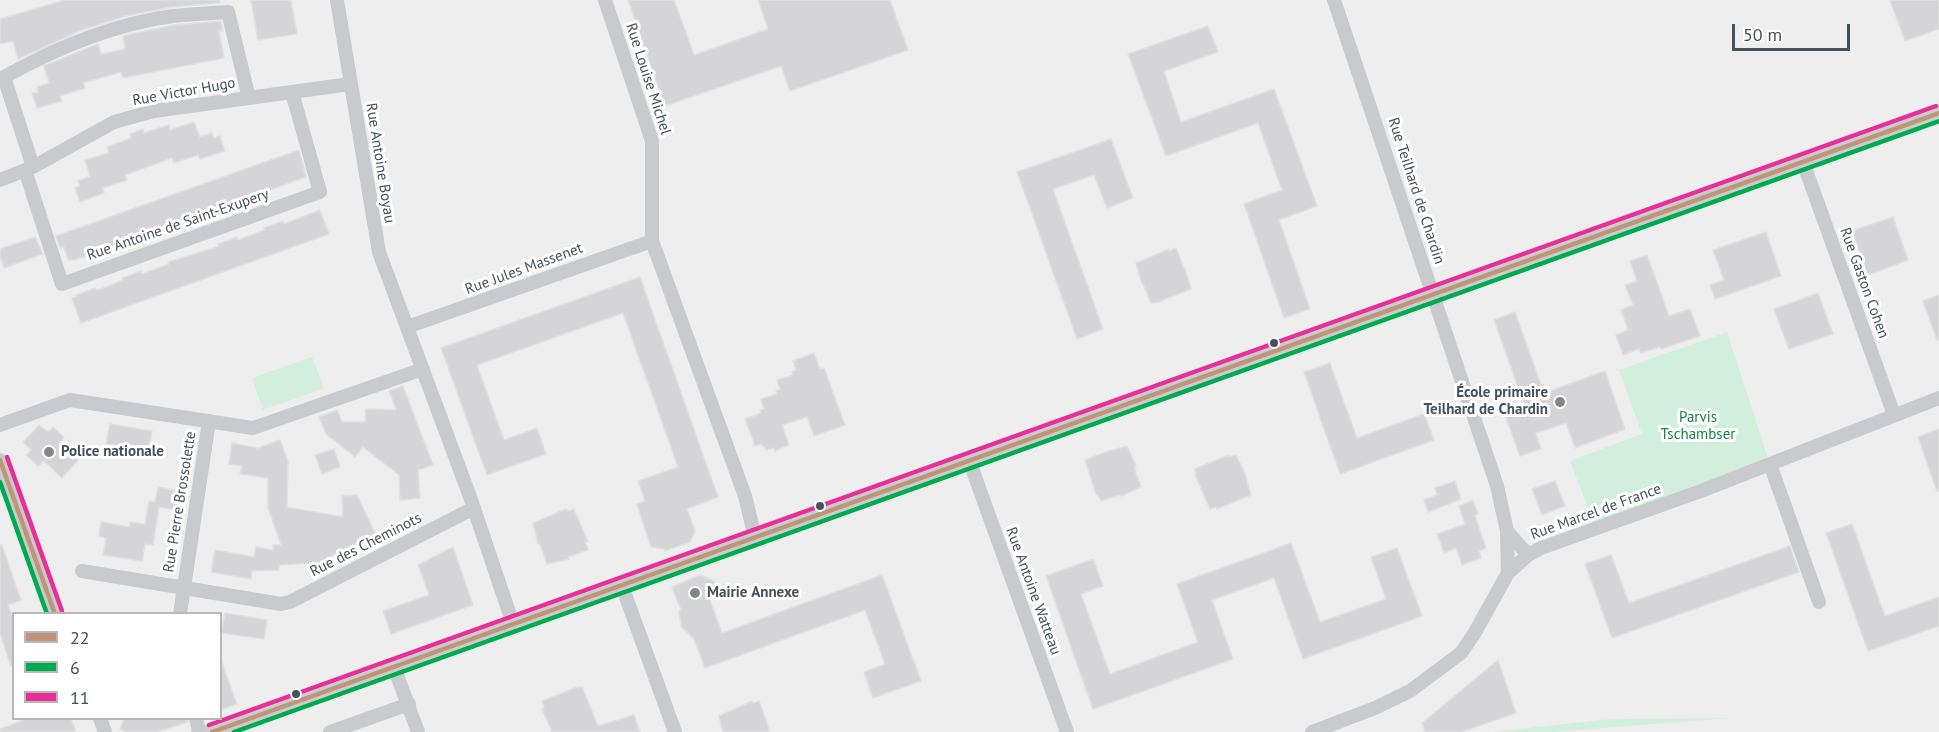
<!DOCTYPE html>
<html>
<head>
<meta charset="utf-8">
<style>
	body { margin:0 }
	#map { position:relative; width:1939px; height:732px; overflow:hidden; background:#efeeee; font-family:"PT Sans",sans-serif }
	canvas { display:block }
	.legend { position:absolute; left:12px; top:612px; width:210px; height:108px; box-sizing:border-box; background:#fff; border:2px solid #b5b9bd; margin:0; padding:8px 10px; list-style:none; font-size:18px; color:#45515b }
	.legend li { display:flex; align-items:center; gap:12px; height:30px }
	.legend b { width:30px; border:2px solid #b5b9bd }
	.scale { position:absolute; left:1732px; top:24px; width:118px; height:27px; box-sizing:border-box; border:3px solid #45515b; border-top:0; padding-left:8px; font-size:18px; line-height:21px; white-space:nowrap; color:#45515b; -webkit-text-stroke:4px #fff; paint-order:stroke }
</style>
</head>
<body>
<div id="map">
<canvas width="1939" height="732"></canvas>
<ul class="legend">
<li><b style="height:8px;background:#be9677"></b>22</li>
<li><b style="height:8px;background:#00aa4e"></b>6</li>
<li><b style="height:8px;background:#e92e97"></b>11</li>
</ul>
<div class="scale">50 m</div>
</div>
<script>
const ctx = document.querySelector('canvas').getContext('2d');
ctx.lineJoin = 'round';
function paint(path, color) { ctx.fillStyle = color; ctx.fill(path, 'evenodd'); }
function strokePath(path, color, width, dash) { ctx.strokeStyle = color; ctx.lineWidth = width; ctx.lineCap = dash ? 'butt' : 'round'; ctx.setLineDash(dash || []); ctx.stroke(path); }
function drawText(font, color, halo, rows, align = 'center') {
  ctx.font = font + ' "PT Sans",sans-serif'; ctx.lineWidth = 6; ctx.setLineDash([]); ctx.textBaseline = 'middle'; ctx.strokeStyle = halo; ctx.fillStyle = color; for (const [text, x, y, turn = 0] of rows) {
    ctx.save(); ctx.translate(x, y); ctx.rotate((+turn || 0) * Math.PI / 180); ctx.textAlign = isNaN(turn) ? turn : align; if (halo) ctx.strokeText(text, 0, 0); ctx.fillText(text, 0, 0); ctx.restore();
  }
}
paint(new Path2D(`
	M1727,332L1770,464L1596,529L1570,461L1642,434L1619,370Z
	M312,357L324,388L263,410L252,378Z
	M1730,718L1553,732H1492L1611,719Z`), '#d1efdc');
const building = new Path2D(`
	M65,0H219L220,3L172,7L126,16L82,30L18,59L13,41L0,44V19Z
	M251,0H291L297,34L258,40Z
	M628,0H674L694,55L768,29L758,0H890L908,50L790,91L781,66L665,106Z
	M1890,0H1939V29L1905,41Z
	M221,21L223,31H219L224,58L123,78L121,72L83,83L85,88L60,96L62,101L37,108L32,93L38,92L37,87L49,83L44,66L48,64L98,44L101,54L125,49L123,36L131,34L174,25Z
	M1208,26L1218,52L1164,71L1181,122L1274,89L1317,206L1279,220L1310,309L1284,318L1244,204L1282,190L1258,123L1166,156L1128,54Z
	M194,122L200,137L212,133L214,138L220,136L225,151L200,159L198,155L174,163L172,158L125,175L127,180L103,188L104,193L80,202L75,188L80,186L78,181L90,176L85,160L109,153L107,147L131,138L130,134L143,129L144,133L169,125L170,130Z
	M1111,139L1133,198L1107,208L1094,175L1053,189L1103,329L1077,339L1017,172Z
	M299,150L306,177L75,260H68L64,247L60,248L56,236Z
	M320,210L329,234L81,323L72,298L77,297L76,295L95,288L96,290L101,289L123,280L122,278L141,271L142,274L169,264L168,262L214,248L219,246L218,244L237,237L238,240L265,230L264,228L283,221L284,224Z
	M1893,217L1908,260L1868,275L1852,231Z
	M1766,232L1781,276L1715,299L1710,285L1724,280L1713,250Z
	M35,237L43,254L4,268L0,256V249Z
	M1176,248L1184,269L1185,268L1191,289L1158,302L1151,303L1143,284H1142L1136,263L1169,249V251Z
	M1647,255L1669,316L1690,309L1700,336L1661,349L1660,347L1641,353L1639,349L1623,355L1616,335L1628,330L1621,310L1633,305L1625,285L1637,281L1630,261Z
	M640,277L718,497L687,509L695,532L690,542L665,551L664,549L651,547L637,504L645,501L638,481L678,467L623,313L477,365L504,440L537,428L546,454L487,475L441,348Z
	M1818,293L1833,334L1789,349L1774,309Z
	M1939,295V340H1937L1923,301Z
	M1515,312L1544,393L1605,371L1625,429L1575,448L1566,423L1536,433L1541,449L1520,456L1504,412L1524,404L1494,320Z
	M814,353L820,369L824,368L845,425L814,436L807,417L782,425L789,445L775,451L774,448L766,450L761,444L755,446L745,419L761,413L760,410L764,409L761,399L777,394L776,391L780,389L777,380L793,375L792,372L796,370L793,361Z
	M1330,363L1357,438L1424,414L1434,440L1340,474L1304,372Z
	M403,386L433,465L418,470L420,498L400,500L399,475L363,447L355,457L326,434L319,417L337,410L342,422H365L366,409L396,410L389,391Z
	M110,424L152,431L148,451L106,444Z
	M39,425L48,432L53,427L64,437L59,443L78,460L62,478L44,461L38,466L26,455L31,450L23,442Z
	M1939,429V491H1937L1918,437Z
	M280,440L288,462L287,507L343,517L342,496L357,495L375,533L312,566L310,563L279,565V570L252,571L251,579L211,572L215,550L254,557L256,547L273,550V545H281L268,508V478L240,474L242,466L229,464L232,443L258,448Z
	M1127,446L1136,466L1134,467L1141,487L1121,496L1120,495L1101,501L1098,495H1096L1085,460L1106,452Z
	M334,449L340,467L322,474L315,455Z
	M1229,455V457L1236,455L1245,474L1251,495L1217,509L1216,507L1210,509L1196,477L1195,469Z
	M1455,481L1461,499L1428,512L1424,500L1437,495L1435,488Z
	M1555,481L1565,506L1542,515L1532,489Z
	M158,487L179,491L176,510L159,507L153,545L145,544L142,561L103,555L106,538L99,536L101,522L130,527V522L145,524L149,501L155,502Z
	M1473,500L1478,514L1475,515L1486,548L1479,551L1481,558L1462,565L1456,548L1444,553L1437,534L1465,524L1459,506Z
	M566,509L568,511L574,509L588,542H585L588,550L568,557L569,559L547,564L540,544H538L533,523Z
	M1852,524L1885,616L1939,597V626L1868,651L1826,533Z
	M1291,543L1320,622L1386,599L1371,557L1397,548L1422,616L1303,659L1274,578L1212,600L1233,659L1093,709L1046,576L1093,559L1103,586L1081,594L1110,674L1198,642L1177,584Z
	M0,545H2L21,600L8,605L14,621V666H11L0,633Z
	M1790,546L1799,572L1612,638L1585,564L1611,555L1629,603Z
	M453,547L473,605L391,634L383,611L429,595L418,565Z
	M700,575L714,581L717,591L708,594L722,633L882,575L921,681L873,698L864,672L885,664L865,610L705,668L694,639L681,626L679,611L681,610L672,587Z
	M225,613L267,620L264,639L221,633Z
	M1498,660L1516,713L1461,732H1425L1422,723Z
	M222,663L237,704L220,710V664Z
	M582,687L598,726L634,715L640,732H552L542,709L544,708L542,701L575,688Z
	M752,701L753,703L759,701L770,732H723L719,716Z
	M29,718H71L76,732H0V729Z
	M124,718H187L188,722L156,732H127L120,729Z`);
paint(building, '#d5d5d7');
strokePath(building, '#e0e0e1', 1.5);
strokePath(new Path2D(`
	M337,0L379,252L469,494L513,624
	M605,0L652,141V241L745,496L755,537
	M1334,0L1497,486L1507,531L1508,573
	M1803,162L1894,415
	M33,167L4,77C56,48 113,24 173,16C191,14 210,13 228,12L249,98
	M25,170L62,284L320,192L292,92
	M0,180L33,167L114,122L154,111L350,84
	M407,327L652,241
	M0,425L70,400L253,428L423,369
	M0,460L55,614
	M969,460L1067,732
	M1770,464L1819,602
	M1507,531L1528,555
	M82,571L281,604L290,602L474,508
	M622,586L675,732
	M180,614L209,421
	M394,667L418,732
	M100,718L105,732
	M196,718L199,732
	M330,732L409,704
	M1312,732L1375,708L1410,691L1461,653L1474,634L1508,573L1528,555L1541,548L1701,491L1939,398`), '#c8cacd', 14);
strokePath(new Path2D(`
	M212,732L1939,113`), '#cacccf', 18);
strokePath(new Path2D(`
	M0,460L55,614
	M212,732L1939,113`), '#be9677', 4.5);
strokePath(new Path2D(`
	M0,482L47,614
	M234,732L1939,121`), '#00aa4e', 4.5);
strokePath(new Path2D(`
	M7,457L62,611
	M209,725L1936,106`), '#e92e97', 4.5);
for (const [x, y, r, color] of [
	[1274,343,5,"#45515b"],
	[1560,402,6,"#80888e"],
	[49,452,6,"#80888e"],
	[820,506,5,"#45515b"],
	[695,593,6,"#80888e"],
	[296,694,5,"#45515b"]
]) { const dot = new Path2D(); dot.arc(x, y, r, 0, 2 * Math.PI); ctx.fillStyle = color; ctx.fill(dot); strokePath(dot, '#fff', 2); }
drawText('15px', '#45515b', '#fff', [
	["Rue Louise Michel",648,79,72],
	["Rue Victor Hugo",184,92,-10],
	["Rue Antoine Boyau",380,163,81],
	["Rue Teilhard de Chardin",1416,191,72],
	["Rue Antoine de Saint-Exupery",178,225,-19],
	["Rue Jules Massenet",524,269,-20],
	["Rue Gaston Cohen",1864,283,70],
	["Rue Pierre Brossolette",180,502,-81],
	["Rue Marcel de France",1596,512,-20],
	["Rue des Cheminots",366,545,-27],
	["Rue Antoine Watteau",1033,591,70]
]);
drawText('bold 15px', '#45515b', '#fff', [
	["École primaire",1548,393,"right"],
	["Teilhard de Chardin",1548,410,"right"],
	["Police nationale",61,452],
	["Mairie Annexe",707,593]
], 'left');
drawText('15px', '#137f47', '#fff', [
	["Parvis",1698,418],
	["Tschambser",1698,435]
]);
</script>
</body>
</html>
